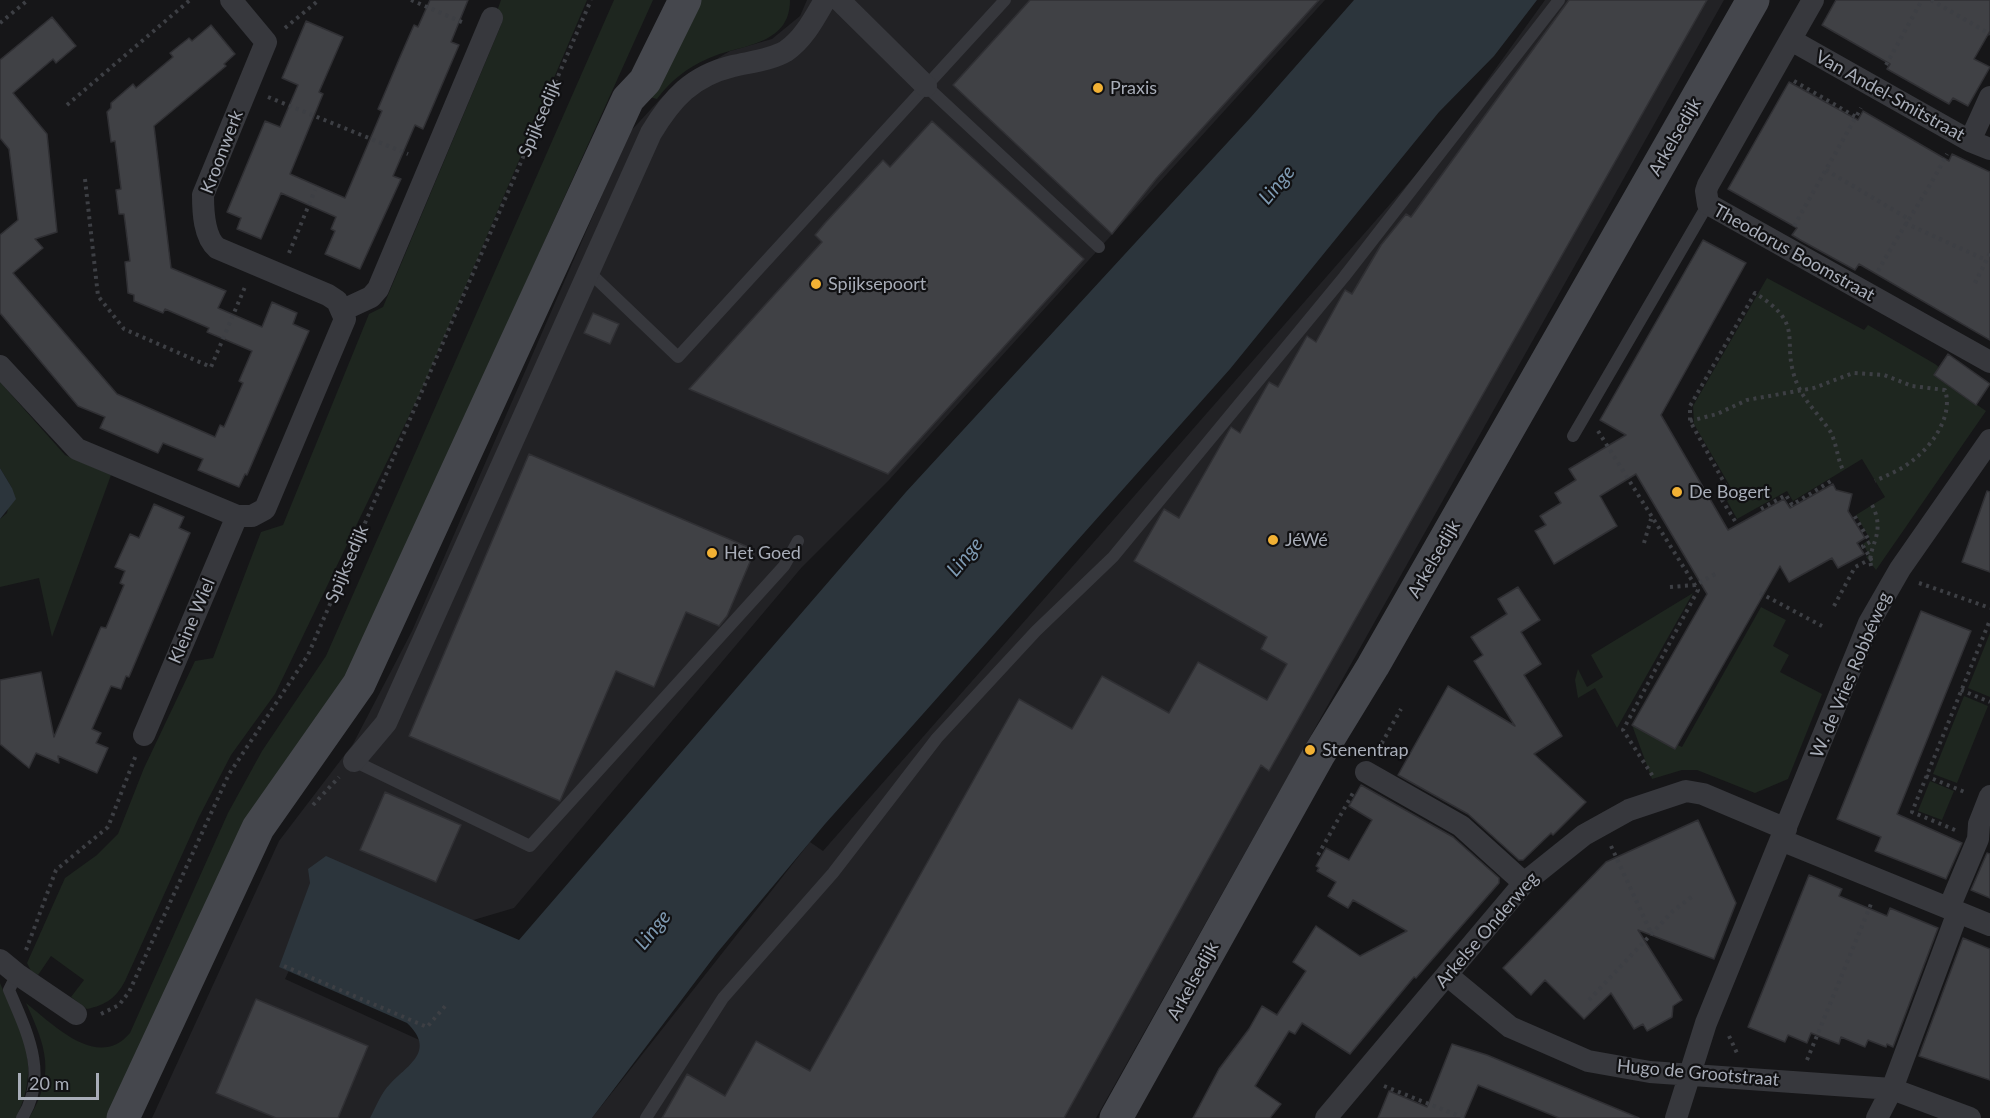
<!DOCTYPE html>
<html>
<head>
<meta charset="utf-8">
<style>
	body { margin:0 }
	#map { position:relative; width:1990px; height:1118px; overflow:hidden; background:#161618; font-family:Lato,sans-serif }
	canvas { display:block }
	.scale { position:absolute; left:18px; top:1073px; width:81px; height:27px; box-sizing:border-box; border:3px solid #a8adb8; border-top:0; padding-left:8px; font-size:18px; line-height:21px; white-space:nowrap; color:#a8adb8; -webkit-text-stroke:4px #111113; paint-order:stroke }
</style>
</head>
<body>
<div id="map">
<canvas width="1990" height="1118"></canvas>
<div class="scale">20 m</div>
</div>
<script>
const ctx = document.querySelector('canvas').getContext('2d');
ctx.lineJoin = 'round';
function paint(path, color) { ctx.fillStyle = color; ctx.fill(path, 'evenodd'); }
function strokePath(path, color, width, dash) { ctx.strokeStyle = color; ctx.lineWidth = width; ctx.lineCap = dash ? 'butt' : 'round'; ctx.setLineDash(dash || []); ctx.stroke(path); }
function drawText(font, color, halo, rows, align = 'center') {
  ctx.font = font + ' Lato,sans-serif'; ctx.lineWidth = 4.5; ctx.setLineDash([]); ctx.textBaseline = 'middle'; ctx.strokeStyle = halo; ctx.fillStyle = color; for (const [text, x, y, turn = 0] of rows) {
    ctx.save(); ctx.translate(x, y); ctx.rotate((+turn || 0) * Math.PI / 180); ctx.textAlign = isNaN(turn) ? turn : align; if (halo) ctx.strokeText(text, 0, 0); ctx.fillText(text, 0, 0); ctx.restore();
  }
}
paint(new Path2D(`
	M807,0H1325L889,480L802,567L514,908L460,924L319,908L285,979L437,1048L399,1118H152L279,841L353,744L412,631L629,133L663,96L683,79L730,51L772,39L800,16Z
	M1545,0H1724L1096,1118H592L810,842L823,851L1434,154Z`), '#222225');
paint(new Path2D(`
	M501,0H587L422,389L275,694L231,755L199,817L125,981C116,998 106,1005 87,1009L71,997L84,980L51,956L38,975L31,971L27,963L65,878L97,855L118,834L144,768L195,661L213,658L261,532L283,525L369,314L383,307L501,25L503,17L496,14Z
	M614,0H653L425,507L343,683L110,1118H29C56,1074 46,1047 26,1003C54,1025 98,1071 130,1033L228,813L262,751L326,656Z
	M699,0H790C790,47 739,44 707,59C687,68 670,81 657,99L646,96Z
	M1767,278L1864,330L1868,325L1935,364L1939,367L1934,375L1986,411L1876,570L1866,557L1869,555L1863,544L1870,539L1856,515L1885,497L1862,459L1793,501L1787,491L1737,519L1727,501L1735,495L1694,424L1693,406Z
	M0,382L65,455L111,475L52,637L39,578L0,587V519L7,513L12,488L0,468Z
	M1693,593L1617,728L1595,688L1578,698L1575,680L1578,669L1587,687L1603,677L1591,655Z
	M1761,607L1786,620L1773,646L1789,655L1780,672L1822,694L1788,779L1755,793L1697,770H1682L1652,779L1632,725L1682,747Z
	M1990,633V697L1968,688Z
	M1964,696L1988,706L1957,783L1933,774Z
	M1930,781L1954,791L1942,820L1918,811Z
	M0,983C22,1033 42,1065 16,1118H0Z`), '#1e261f');
paint(new Path2D(`
	M1354,0H1537L1494,56L1439,112L1230,369L825,824L717,953L592,1118H370C376,1107 381,1093 390,1084C409,1064 436,1051 407,1023L279,967L310,883L308,869L326,856L519,940L906,492L1251,117Z
	M0,468L12,488L16,499L0,519Z`), '#2c353c');
const building = new Path2D(`
	M430,0H468L451,42L459,45L423,129L415,125L393,176L401,179L360,269L325,254L335,231L331,229L336,217L281,193L261,239L237,229L241,218L227,212L265,121L280,127L298,85L282,78L306,21L343,37L319,92L323,94L290,174L345,198L382,111L378,109L400,57L414,25L418,27Z
	M1030,0H1319L1156,179L1112,234L953,85Z
	M1569,0H1707L1269,771L1261,765L1064,1118H662L687,1074L725,1096L756,1041L810,1071L1019,699L1072,729L1102,676L1169,713L1198,662L1267,700L1287,664L1261,649L1267,637L1134,561L1164,509L1179,518L1231,427L1240,433L1269,382L1278,387L1307,336L1316,342L1345,290L1352,294L1381,245L1406,214L1411,217Z
	M1836,0H1990V31L1974,59L1990,67L1968,106L1953,98L1949,104L1887,69L1890,64L1822,25Z
	M52,17L76,46L56,63L53,59L13,93L47,134L57,232L35,239L43,248L13,273L117,394L215,437L220,425L224,427L243,383L239,381L252,351L207,332L209,328L165,309L163,313L134,301V295L128,293L125,262L130,261L124,214H119L116,190L121,189L115,141L111,142L107,112L111,108V103L133,84L136,88L173,57L170,53L180,45L189,38L192,41L211,25L235,54L224,64L226,66L154,126L171,268L226,291L218,308L262,327L272,302L297,313L293,324L309,331L247,475L245,474L239,487L198,470L203,459L163,443L158,453L100,428L105,417L78,406L0,313V235L18,220L9,149L0,138V60Z
	M1789,82L1858,120L1863,111L1949,161L1952,154L1990,172V340L1859,264L1855,270L1802,241L1792,235L1797,228L1728,189Z
	M932,121L1084,259L888,474L689,389L822,242L815,235L825,223L883,160L890,167Z
	M1703,240L1746,263L1661,415L1728,530L1784,499L1790,508L1833,484L1836,490L1852,494L1848,511L1865,538L1857,543L1864,554L1838,568L1832,558L1789,582L1780,566L1675,749L1632,725L1707,594L1636,474L1600,496L1617,526L1554,564L1535,531L1546,525L1540,516L1561,503L1555,493L1576,480L1569,469L1626,435L1600,420Z
	M593,313L619,324L610,344L584,333Z
	M1948,354L1990,384L1976,405L1934,375Z
	M529,454L755,550L727,616L719,626L686,612L654,687L616,671L560,801L409,736Z
	M1987,491L1990,492V572L1962,562Z
	M154,504L184,517L179,528L190,533L129,677L126,676L121,689L111,686L92,729L101,733L96,743L108,748L97,773L58,756L59,763L36,753L29,768L0,744V680L41,672L54,737L101,627L106,628L124,585L120,583L125,571L115,567L130,534L139,538Z
	M1518,587L1540,620L1521,632L1541,664L1524,675L1562,736L1534,754L1586,802L1553,835L1551,833L1523,860H1519L1468,814L1398,775L1448,686L1515,726L1474,661L1483,655L1471,637L1507,614L1498,599Z
	M1921,611L1971,631L1897,814L1962,843L1946,879L1875,851L1881,837L1837,819Z
	M1361,785L1453,837L1499,878V883L1416,978L1414,977L1350,1054L1302,1023L1295,1034L1289,1031L1255,1086L1281,1104L1270,1118H1193L1219,1069L1249,1029L1262,1006L1277,1015L1306,971L1293,962L1316,926L1360,956L1407,931L1353,900L1348,908L1328,896L1336,882L1317,871L1319,868L1316,866L1326,848L1349,860L1372,820L1349,806Z
	M385,792L461,825L436,882L360,850Z
	M1698,820L1736,903L1714,959L1638,930L1682,1000L1673,1006L1672,1017L1647,1031L1643,1024L1634,1029L1611,993L1584,1019L1545,980L1531,995L1503,968L1606,862Z
	M1987,853L1990,854V898L1971,890Z
	M1809,875L1842,889L1839,896L1887,916L1890,908L1938,928L1893,1047L1887,1044L1886,1047L1868,1040L1865,1047L1841,1037L1839,1044L1811,1033L1807,1043L1788,1035L1785,1042L1748,1027Z
	M1963,938L1990,949V1080L1919,1056Z
	M256,999L368,1046L338,1118H276L216,1093Z
	M1452,1044L1487,1055L1639,1118H1559L1478,1085L1464,1118H1378L1389,1091L1427,1107Z`);
paint(building, '#404145');
strokePath(building, '#303034', 1.5);
strokePath(new Path2D(`
	M411,0L464,23
	M1931,0L1990,34
	M0,23L28,0
	M285,28L319,0
	M1886,65L1922,0
	M1794,81L1856,117
	M268,97L408,154
	M67,105L190,0
	M1826,170L1907,218
	M85,179L98,296L124,329L211,367L245,287
	M1905,223L1986,260
	M1794,226L1861,108
	M289,253L315,190
	M1878,271C1900,231 1926,195 1947,154
	M1975,283L1990,253
	M1690,421L1717,414L1747,400L1814,388L1853,373L1884,375L1912,386L1945,390C1954,417 1930,449 1909,463C1899,471 1887,475 1875,481
	M1598,431L1698,590L1623,730L1654,778
	M1872,505C1888,536 1864,548 1872,569
	M1761,509L1786,495L1792,505L1831,481
	M1735,521L1722,500L1731,495L1690,421V406L1755,293C1809,327 1778,340 1798,386C1806,403 1820,416 1830,431C1837,444 1837,458 1843,470
	M1644,543L1651,519
	M1919,583L1990,608
	M1670,587L1695,585L1719,572
	M1760,593L1822,626
	M1834,606L1855,567L1871,559L1863,546L1870,542L1854,515
	M1961,690L1990,702
	M1378,750L1401,709
	M1926,776L1967,793
	M313,805L339,777
	M1955,830L1912,812L1990,620
	M1611,846L1652,935
	M1318,855L1353,793
	M26,950L56,870L108,827L136,755
	M284,966L427,1027L447,1004
	M1589,1000L1673,911L1694,895
	M101,1014L119,1005L129,992L229,774L308,655L591,0
	M1729,1036L1737,1053
	M1807,1060L1871,904
	M1384,1086L1464,1118`), '#3d3f44', 4, [3, 4.5]);
strokePath(new Path2D(`
	M926,86L1099,247
	M588,271L678,357L1005,0
	M1573,436L1708,204
	M354,761L530,846L784,566L798,541
	M17,974L9,990C27,1032 49,1075 22,1118
	M646,1118L723,998L833,873L937,738L1036,631L1113,557L1344,277L1559,0`), '#37383d', 12);
strokePath(new Path2D(`
	M839,0L926,86
	M1813,0L1708,185L1706,191L1708,204L1990,362
	M1791,40L1970,141L1990,149
	M1970,141L1990,97
	M343,310L371,297L378,289L492,18
	M0,366L77,449L237,516H252L265,509L345,319L337,301L328,295L217,248C204,237 203,212 203,195L266,42L231,0
	M144,735L237,516
	M354,761L386,723L651,133C672,98 692,76 733,66C750,62 771,60 786,51C804,39 815,17 825,0
	M1366,772L1461,826L1524,883
	M1781,840L1990,925
	M1949,908L1978,839L1979,824L1990,796
	M0,960L17,974L76,1014
	M1447,975L1510,1027L1588,1061L1650,1072L1892,1089L1970,1118
	M1326,1118L1524,883L1584,835L1629,810L1686,791L1703,794L1786,829
	M1676,1118L1706,1023L1869,623L1900,569L1990,440
	M1877,1118L1892,1089L1958,912`), '#37383d', 22);
strokePath(new Path2D(`
	M123,1118L258,828L359,684L628,99L645,81L685,0
	M1116,1118L1318,756L1373,666L1753,0`), '#45474d', 33);
for (const [x, y, r, color] of [
	[1098,88,6,"#f2b134"],
	[816,284,6,"#f2b134"],
	[1677,492,6,"#f2b134"],
	[1273,540,6,"#f2b134"],
	[712,553,6,"#f2b134"],
	[1310,750,6,"#f2b134"]
]) { const dot = new Path2D(); dot.arc(x, y, r, 0, 2 * Math.PI); ctx.fillStyle = color; ctx.fill(dot); strokePath(dot, '#111113', 2); }
drawText('18px', '#a8adb8', '#111113', [
	["Praxis",1110,88],
	["Spijksepoort",828,284],
	["De Bogert",1689,492],
	["JéWé",1285,540],
	["Het Goed",724,553],
	["Stenentrap",1322,750]
], 'left');
drawText('18px', '#a8adb8', '#111113', [
	["Van Andel-Smitstraat",1890,96,29],
	["Spijksedijk",540,118,-67],
	["Arkelsedijk",1675,137,-60],
	["Kroonwerk",222,152,-69],
	["Theodorus Boomstraat",1794,253,29],
	["Arkelsedijk",1434,559,-60],
	["Spijksedijk",347,564,-67],
	["Kleine Wiel",192,621,-67],
	["W. de Vries Robbéweg",1851,675,-67],
	["Arkelse Onderweg",1487,930,-49],
	["Arkelsedijk",1193,981,-61],
	["Hugo de Grootstraat",1698,1073,5]
]);
drawText('italic 20px', '#7f9bb3', '#111113', [
	["Linge",1277,185,-50],
	["Linge",965,557,-50],
	["Linge",653,930,-51]
]);
</script>
</body>
</html>
